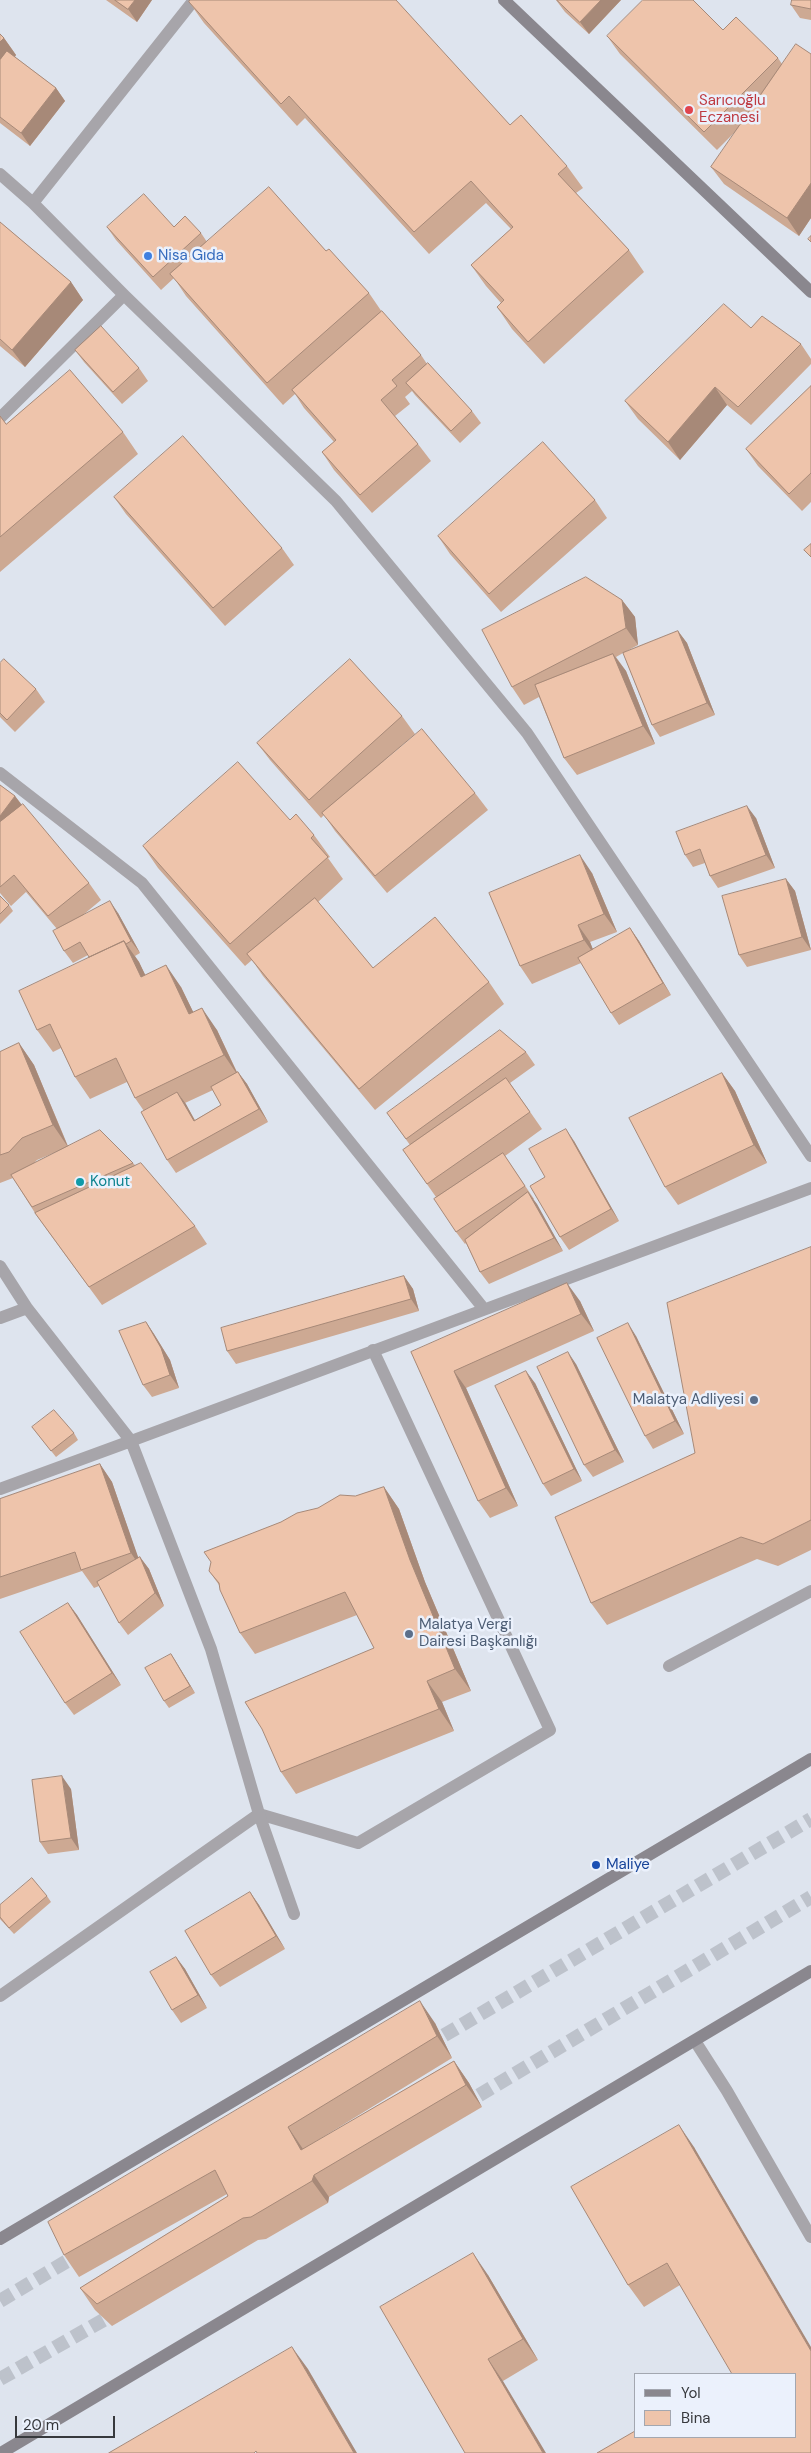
<!DOCTYPE html>
<html>
<head>
<meta charset="utf-8">
<style>
	body { margin:0 }
	#map { position:relative; width:811px; height:2453px; overflow:hidden; background:#dee4ee; font-family:"DM Sans",sans-serif }
	canvas { display:block }
	.legend { position:absolute; left:634px; top:2373px; width:162px; height:65px; box-sizing:border-box; background:#ebf1fc; border:1px solid #a3a7b0; margin:0; padding:6px 9px; list-style:none; font-size:15px; color:#37393d }
	.legend li { display:flex; align-items:center; gap:10px; height:25px }
	.legend b { width:25px; border:1px solid #a3a7b0 }
	.scale { position:absolute; left:15px; top:2416px; width:100px; height:22px; box-sizing:border-box; border:2px solid #37393d; border-top:0; padding-left:6px; font-size:15px; line-height:18px; white-space:nowrap; color:#37393d; -webkit-text-stroke:4px #ebf1fc; paint-order:stroke }
</style>
</head>
<body>
<div id="map">
<canvas width="811" height="2453"></canvas>
<ul class="legend">
<li><b style="height:6px;background:#8a878e"></b>Yol</li>
<li><b style="height:14px;background:#eec4ab"></b>Bina</li>
</ul>
<div class="scale">20 m</div>
</div>
<script>
const ctx = document.querySelector('canvas').getContext('2d');
ctx.lineJoin = 'round';
function strokePath(path, color, width, dash) { ctx.strokeStyle = color; ctx.lineWidth = width; ctx.lineCap = dash ? 'butt' : 'round'; ctx.setLineDash(dash || []); ctx.stroke(path); }
function paint(path, color) { ctx.fillStyle = color; ctx.fill(path, 'evenodd'); }
function drawText(font, color, halo, rows, align = 'center') {
  ctx.font = font + ' "DM Sans",sans-serif'; ctx.lineWidth = 5; ctx.setLineDash([]); ctx.textBaseline = 'middle'; ctx.strokeStyle = halo; ctx.fillStyle = color; for (const [text, x, y, turn = 0] of rows) {
    ctx.save(); ctx.translate(x, y); ctx.rotate((+turn || 0) * Math.PI / 180); ctx.textAlign = isNaN(turn) ? turn : align; if (halo) ctx.strokeText(text, 0, 0); ctx.fillText(text, 0, 0); ctx.restore();
  }
}
strokePath(new Path2D(`
	M426,2046L811,1819
	M461,2106L811,1897
	M0,2301L84,2251
	M0,2379L121,2310`), '#bdc2cb', 14, [14, 7]);
strokePath(new Path2D(`
	M669,1666L811,1591
	M259,1814L358,1843L550,1730L373,1350`), '#a7a5aa', 12);
strokePath(new Path2D(`
	M0,174L33,203L124,295L336,501L527,733L811,1156
	M33,203L194,0
	M0,418L124,295
	M0,773L142,883L484,1309
	M0,1266L27,1308
	M0,1318L27,1308L131,1441L811,1188
	M0,1489L131,1441L211,1649L259,1814L0,1996
	M259,1814L294,1914
	M695,2041L727,2091L811,2237`), '#a7a5aa', 12);
strokePath(new Path2D(`
	M504,0L811,292
	M0,2239L811,1759
	M1,2453L811,1971`), '#8a878e', 12);
paint(new Path2D(`
	M106,0H152L137,22Z
	M556,0H621L589,34L565,12Z
	M811,0V20L800,18L791,5Z
	M189,2L510,125L567,166L583,188L576,193L629,250L644,272L544,364L512,329L497,307L501,303L486,286L471,265L511,229L486,203L429,254L305,118L297,126L204,23Z
	M723,30L778,58L782,64L811,54V218L799,236L724,184L711,167L738,129L717,150L620,54L607,36Z
	M0,34L4,38L16,55L15,57L56,88L65,101L30,146L0,123Z
	M0,222L71,282L83,300L25,367L0,346Z
	M107,227H174L201,233L207,242L326,251L369,293L382,312L421,355L427,364L472,411L481,423L460,443L415,395L412,391L405,397L410,404L395,416L418,444L431,461L372,513L334,470L322,452L334,442L304,408L295,394L283,405L186,296L174,278L161,290L116,240Z
	M751,328L801,344L811,359V364L751,425L727,405L680,460L638,419L625,401Z
	M75,350L139,368L148,381L122,404L84,362Z
	M811,386V502L802,511L758,466L746,449Z
	M0,416L6,424L123,432L138,454L0,572Z
	M114,497L282,548L294,565L225,626L126,514Z
	M595,500L607,518L501,612L450,554L438,536Z
	M622,600L635,617L638,645L625,652L678,631L687,643L715,715L660,737L652,725L623,653L616,657L626,671L655,744L577,775L564,758L539,697L524,705L512,687Z
	M0,663L36,689L45,702L15,732L0,717Z
	M402,716L415,734L384,761L475,793L488,810L387,893L335,831L324,815L321,818L270,760L257,743Z
	M0,785L15,796L22,805L89,883L101,900L83,915L118,913L140,953L135,956L139,962L145,975L181,987L193,1012L217,1030L237,1072H238L247,1084L268,1122L176,1173L167,1160L144,1111L135,1098L127,1082L90,1099L75,1077L61,1048L53,1052L37,1030L89,957L88,955L73,963L64,951L57,929L26,892L11,906L0,893ZM213,1090L221,1105L195,1120L185,1103Z
	M756,818L775,868L718,888L710,876L705,863L693,867L685,855Z
	M290,820L314,835L330,857L328,858L343,879L318,902L373,968L489,982L504,1004L375,1110L263,976L252,960L245,966L158,868L143,846Z
	M592,873L617,932L590,942L593,950L630,928L639,941L671,995L619,1025L611,1013L581,963L532,984L520,966Z
	M786,879L795,891L811,950L747,967L739,955Z
	M0,896L9,905L13,911L0,924Z
	M19,1043L34,1065L68,1146L133,1163L195,1226L207,1244L102,1305L47,1230L35,1213L13,1178L0,1183V1052ZM61,1150L34,1163L37,1160Z
	M526,1052L535,1065L510,1083L542,1129L505,1156L534,1199H533L563,1251L489,1284L480,1272L466,1243L465,1244L456,1232L436,1197L403,1150L410,1145L387,1113Z
	M722,1073L735,1091L767,1163L678,1205L665,1187Z
	M574,1141L619,1221L569,1250L560,1237L545,1177Z
	M811,1247V1550L778,1566L757,1559L607,1625L591,1603L695,1453Z
	M404,1276L413,1289L419,1311L236,1364L227,1351Z
	M580,1301L594,1331L466,1388L518,1506L490,1518L478,1501L411,1352Z
	M146,1322L154,1334L170,1360L179,1388L152,1397L143,1385Z
	M636,1336L684,1434L653,1449L645,1436Z
	M576,1364L624,1462L593,1477L584,1465Z
	M535,1383L582,1481L551,1496L543,1484Z
	M32,1427L74,1433L78,1440L56,1457Z
	M100,1464L112,1482L138,1558L140,1557L149,1569L164,1606L128,1635L119,1623L99,1586L94,1588L82,1571L0,1599V1499Z
	M384,1487L399,1509L425,1582L471,1691L442,1702L454,1731L296,1794L281,1772L374,1648L357,1615L255,1654L240,1633L219,1585L209,1571L318,1508Z
	M68,1603L77,1615L121,1685L74,1715L65,1703Z
	M171,1654L195,1693L169,1708L164,1701Z
	M71,1789L79,1850L48,1854L40,1842Z
	M250,1892L259,1905L285,1949L220,1987L211,1975Z
	M47,1896L51,1902L14,1934L0,1919V1905Z
	M176,1957L185,1969L207,2008L181,2023L172,2010Z
	M435,2023L452,2058L310,2145L454,2061L469,2083L482,2107L329,2197L328,2203L266,2239L258,2240L112,2326L95,2310L80,2288L228,2196L227,2194L79,2277L64,2255Z
	M694,2147L795,2437L680,2285L644,2307L628,2285Z
	M488,2275L538,2360L503,2381L380,2307Z`), '#cda993');
paint(new Path2D(`
	M135,0H152L137,22L128,9Z
	M601,0H621L589,34L580,22Z
	M4,38L16,55L0,74V42Z
	M56,88L65,101L30,146L21,133Z
	M811,183V218L799,236L787,218Z
	M71,282L83,300L25,367L12,350Z
	M715,387L727,405L680,460L668,442Z
	M622,600L635,617L638,645L626,628Z
	M678,631L687,643L715,715L707,703Z
	M613,654L626,671L655,744L643,726Z
	M15,796L24,808L0,841V816Z
	M747,806L756,818L775,868L766,855Z
	M580,855L592,873L617,932L604,914Z
	M786,879L795,891L811,950L802,937Z
	M110,901L118,913L140,953L131,941Z
	M578,925L590,942L596,957L584,940Z
	M630,928L639,941L671,995L663,983Z
	M124,941L139,962L157,999L141,977Z
	M166,965L181,987L205,1036L189,1014Z
	M202,1008L217,1030L239,1077L224,1055Z
	M19,1043L34,1065L68,1147L53,1125Z
	M238,1072L247,1084L268,1122L259,1109Z
	M722,1073L735,1091L767,1163L754,1145Z
	M177,1092L186,1104L202,1134L194,1121Z
	M566,1129L574,1141L619,1221L611,1209Z
	M528,1192L537,1204L563,1251L554,1238Z
	M404,1276L413,1289L419,1311L411,1299Z
	M567,1283L580,1301L594,1331L581,1314Z
	M146,1322L154,1334L170,1360L179,1388L170,1375Z
	M628,1323L636,1336L684,1434L675,1421Z
	M568,1352L576,1364L624,1462L615,1450Z
	M454,1371L466,1388L518,1506L506,1488Z
	M526,1371L535,1383L582,1481L574,1469Z
	M100,1464L112,1482L143,1571L131,1553Z
	M384,1487L399,1509L425,1582L471,1691L455,1669L410,1560Z
	M140,1557L149,1569L164,1606L155,1593Z
	M68,1603L77,1615L121,1685L112,1673Z
	M171,1654L175,1660L195,1693L190,1686Z
	M427,1681L442,1702L454,1731L439,1709Z
	M62,1776L71,1789L79,1850L71,1838Z
	M250,1892L259,1905L285,1949L276,1936Z
	M176,1957L185,1969L207,2008L198,1995Z
	M420,2001L435,2023L452,2058L437,2036Z
	M454,2061L469,2083L482,2107L466,2085Z
	M679,2125L694,2147L811,2347V2351Z
	M288,2127L303,2149L301,2150Z
	M314,2175L329,2197L328,2203L312,2181Z
	M473,2253L488,2275L538,2360L523,2339Z
	M292,2347L308,2369L357,2453H354Z
	M488,2359L503,2381L546,2453H543Z`), '#a78978');
const building = new Path2D(`
	M115,0H135L128,9Z
	M190,0H396L510,125L521,115L567,166L558,174L629,250L528,342L497,307L504,300L471,265L513,227L471,181L414,232L289,96L281,104L189,2Z
	M557,0H601L580,22Z
	M643,0H693L723,30L736,17L778,58L704,132L607,36Z
	M792,0H811V9L791,5Z
	M0,34L4,38L0,42Z
	M796,44L811,54V183L787,218L711,167Z
	M7,51L56,88L21,133L0,117V60Z
	M269,187L326,251L329,249L369,293L267,383L170,274Z
	M144,194L174,227L185,216L201,233L153,277L107,227Z
	M0,222L71,282L12,350L0,339Z
	M811,236V242L808,239Z
	M724,304L751,328L762,316L801,344L738,407L715,387L668,442L625,401Z
	M382,311L421,355L392,380L397,386L381,400L418,444L360,495L322,452L336,440L292,390Z
	M101,326L139,368L113,392L75,350Z
	M428,363L472,411L451,431L406,383Z
	M70,370L123,432L0,537V416L6,424Z
	M811,386V473L789,494L746,449Z
	M183,436L282,548L213,608L114,497Z
	M543,442L595,500L489,594L438,536Z
	M811,544V557L804,550Z
	M586,577L622,600L626,628L512,687L482,630Z
	M678,631L707,703L652,725L623,653Z
	M613,654L643,726L564,758L535,685Z
	M4,659L36,689L7,720L0,713V663Z
	M350,659L402,716L309,800L257,743Z
	M422,729L475,793L375,876L322,813Z
	M238,762L290,820L296,814L314,835L311,838L328,857L230,944L143,846Z
	M0,785L15,796L0,816Z
	M23,804L89,883L48,916L14,875L0,887V822Z
	M747,806L766,855L710,876L700,849L685,855L676,832Z
	M580,855L604,914L578,925L584,940L520,966L489,893Z
	M786,879L802,937L739,955L722,896Z
	M0,896L9,905L0,914Z
	M315,898L373,968L435,917L489,982L359,1089L247,954Z
	M110,901L131,941L126,944L124,941L89,957L80,942L64,951L53,931Z
	M630,928L663,983L611,1013L578,958Z
	M124,941L141,977L166,965L189,1014L202,1008L224,1055L135,1098L116,1058L75,1077L50,1024L37,1030L19,991Z
	M500,1030L526,1052L406,1139L387,1113Z
	M19,1043L53,1125L22,1138L9,1152L0,1155V1052Z
	M238,1072L259,1109L167,1160L141,1112L177,1092L194,1121L221,1105L211,1087Z
	M722,1073L754,1145L665,1187L629,1118Z
	M506,1078L530,1112L427,1184L403,1150Z
	M566,1129L611,1209L560,1237L530,1186L545,1177L529,1149Z
	M100,1130L133,1163L32,1207L11,1175Z
	M503,1153L525,1186L456,1232L434,1199Z
	M141,1163L195,1226L89,1287L35,1213Z
	M528,1192L554,1238L480,1272L465,1240Z
	M811,1247V1520L763,1544L741,1537L591,1603L555,1517L695,1453L667,1303Z
	M404,1276L411,1299L227,1351L221,1328Z
	M567,1283L581,1314L454,1371L506,1488L478,1501L411,1352Z
	M146,1322L161,1348L170,1375L143,1385L119,1331Z
	M628,1323L675,1421L645,1436L597,1338Z
	M568,1352L615,1450L584,1465L537,1367Z
	M526,1371L574,1469L543,1484L495,1386Z
	M54,1410L74,1433L51,1451L32,1427Z
	M100,1464L131,1553L81,1570L75,1552L0,1577V1499Z
	M384,1487L410,1560L455,1669L427,1681L439,1709L281,1772L262,1729L245,1702L374,1648L345,1592L240,1633L220,1590L219,1583L209,1571L211,1562L204,1552L281,1522L297,1513L318,1508L340,1495L355,1496Z
	M140,1557L155,1593L119,1623L97,1582Z
	M68,1603L112,1673L65,1703L20,1632Z
	M171,1654L190,1686L164,1701L145,1668Z
	M62,1776L71,1838L40,1842L32,1780Z
	M32,1878L47,1896L9,1928L0,1917V1905Z
	M250,1892L276,1936L211,1975L185,1931Z
	M176,1957L198,1995L172,2010L150,1972Z
	M420,2001L437,2036L288,2127L301,2150L454,2061L466,2085L314,2175L312,2181L251,2217L243,2218L97,2304L80,2288L228,2196L215,2170L64,2255L48,2222Z
	M679,2125L811,2351V2453H597L635,2431V2437H795V2374H732L667,2263L628,2285L571,2187Z
	M473,2253L523,2339L488,2359L543,2453H465L380,2307Z
	M292,2347L354,2453H257L256,2451L254,2453H109Z`);
paint(building, '#eec4ab');
strokePath(building, '#a78978', 1);
for (const [x, y, r, color] of [
	[689,110,5,"#e0444e"],
	[148,256,5,"#3f7fe0"],
	[80,1182,5,"#0f9aa8"],
	[754,1400,5,"#5c6f8a"],
	[409,1634,5,"#5c6f8a"],
	[596,1865,5,"#1a4fb4"]
]) { const dot = new Path2D(); dot.arc(x, y, r, 0, 2 * Math.PI); ctx.fillStyle = color; ctx.fill(dot); strokePath(dot, '#ebf1fc', 2); }
drawText('15px', '#be3a42', '#ebf1fc', [
	["Sarıcıoğlu",699,101],
	["Eczanesi",699,118]
], 'left');
drawText('15px', '#366cbe', '#ebf1fc', [
	["Nisa Gıda",158,256]
], 'left');
drawText('15px', '#0d838f', '#ebf1fc', [
	["Konut",90,1182]
], 'left');
drawText('15px', '#4e5e75', '#ebf1fc', [
	["Malatya Adliyesi",744,1400],
	["Malatya Vergi",419,1625,"left"],
	["Dairesi Başkanlığı",419,1642,"left"]
], 'right');
drawText('15px', '#164399', '#ebf1fc', [
	["Maliye",606,1865]
], 'left');
</script>
</body>
</html>
